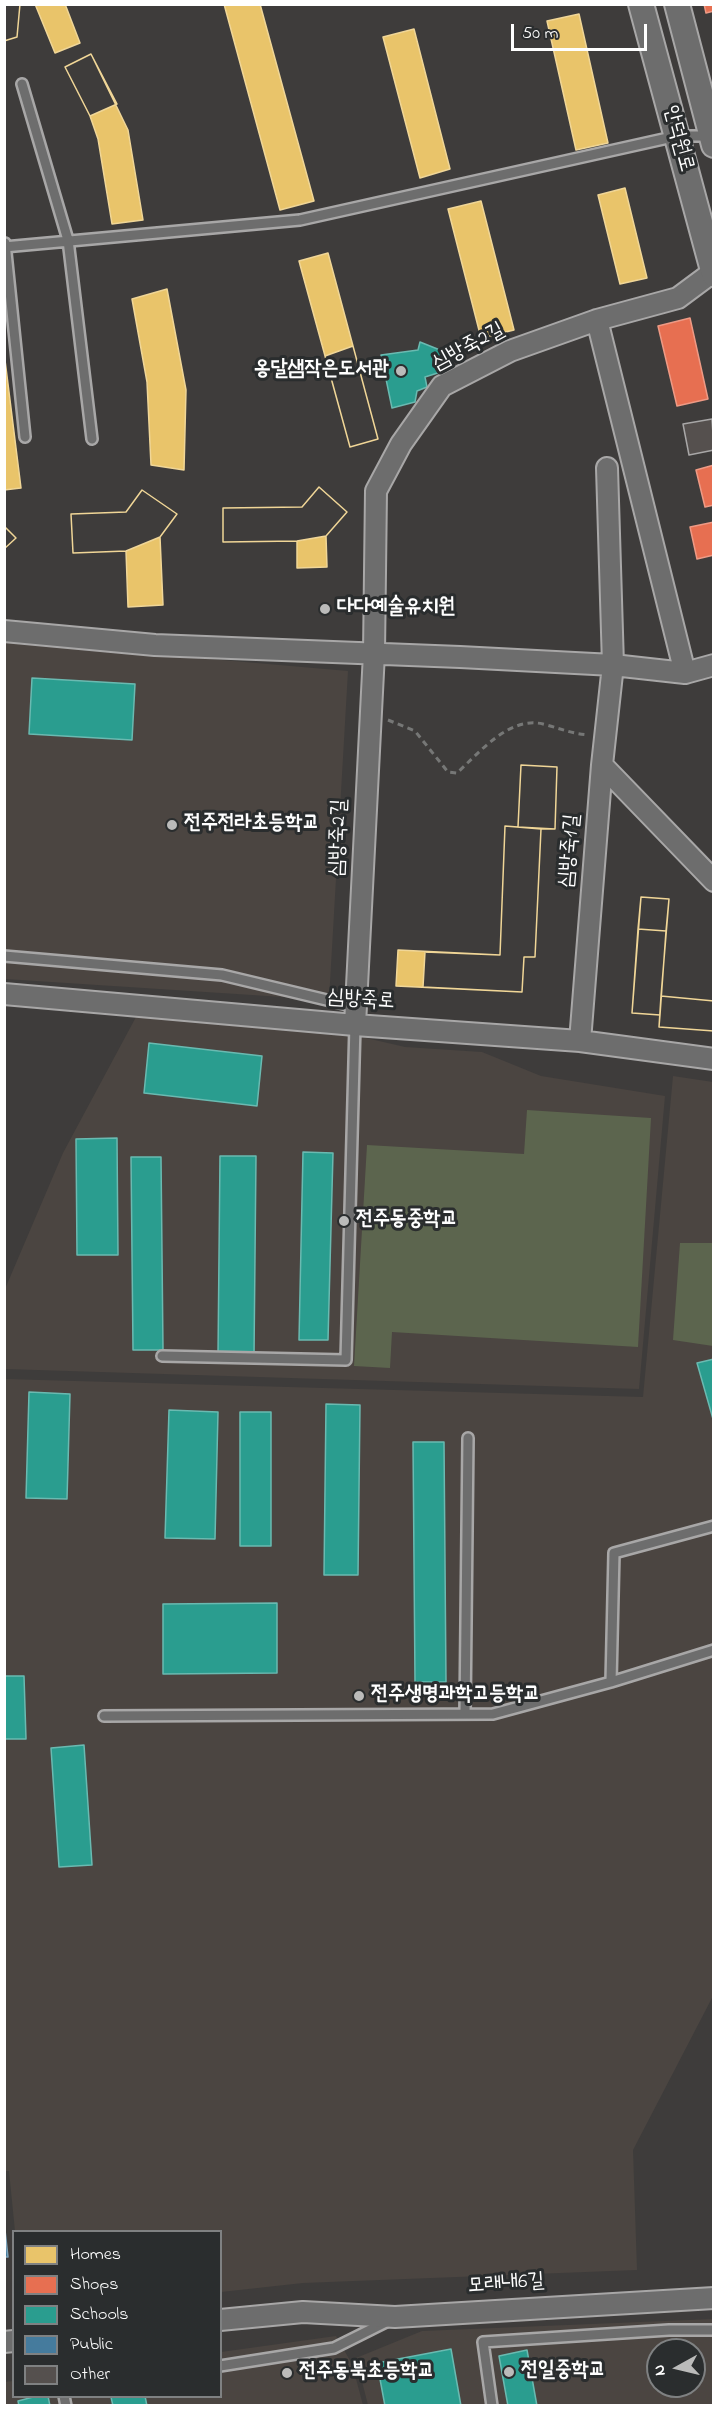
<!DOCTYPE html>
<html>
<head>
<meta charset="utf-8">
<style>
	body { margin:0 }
	#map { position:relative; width:718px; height:2410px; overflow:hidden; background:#3e3c3b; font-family:"Indie Flower",sans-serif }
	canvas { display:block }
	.frame { position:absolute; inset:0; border:6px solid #fff; pointer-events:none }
	.legend { position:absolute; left:12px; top:2230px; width:210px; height:168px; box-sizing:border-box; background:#2a2d2e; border:2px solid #7f8182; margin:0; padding:8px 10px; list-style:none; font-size:18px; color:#fff }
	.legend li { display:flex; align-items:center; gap:12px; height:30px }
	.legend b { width:30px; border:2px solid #7f8182 }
	.north { position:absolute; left:646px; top:2338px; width:60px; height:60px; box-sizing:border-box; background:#2a2d2e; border:2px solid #7f8182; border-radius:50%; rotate:262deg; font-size:16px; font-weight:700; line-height:24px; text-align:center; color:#fff }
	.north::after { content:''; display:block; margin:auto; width:21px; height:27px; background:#bbbbba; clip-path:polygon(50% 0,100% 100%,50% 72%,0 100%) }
	.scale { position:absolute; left:511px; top:24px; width:136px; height:27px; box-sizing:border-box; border:3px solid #fff; border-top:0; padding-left:8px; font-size:18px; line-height:21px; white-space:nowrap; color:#fff; -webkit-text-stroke:4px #2a2d2e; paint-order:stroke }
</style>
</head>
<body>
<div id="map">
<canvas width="718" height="2410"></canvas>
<div class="frame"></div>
<ul class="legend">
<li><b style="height:16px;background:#e9c46a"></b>Homes</li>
<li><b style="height:16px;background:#e76f51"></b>Shops</li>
<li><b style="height:16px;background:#2a9d8f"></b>Schools</li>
<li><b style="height:16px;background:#457b9d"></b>Public</li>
<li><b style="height:16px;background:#55504e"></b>Other</li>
</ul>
<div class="north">N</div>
<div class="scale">50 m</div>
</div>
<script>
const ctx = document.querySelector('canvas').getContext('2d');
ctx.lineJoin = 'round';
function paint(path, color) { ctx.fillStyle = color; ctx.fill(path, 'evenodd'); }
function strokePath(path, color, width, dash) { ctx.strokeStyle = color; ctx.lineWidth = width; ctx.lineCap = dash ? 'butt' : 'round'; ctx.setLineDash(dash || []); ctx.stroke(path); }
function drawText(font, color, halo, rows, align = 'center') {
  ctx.font = font + ' "Indie Flower","Poor Story",sans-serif'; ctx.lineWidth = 6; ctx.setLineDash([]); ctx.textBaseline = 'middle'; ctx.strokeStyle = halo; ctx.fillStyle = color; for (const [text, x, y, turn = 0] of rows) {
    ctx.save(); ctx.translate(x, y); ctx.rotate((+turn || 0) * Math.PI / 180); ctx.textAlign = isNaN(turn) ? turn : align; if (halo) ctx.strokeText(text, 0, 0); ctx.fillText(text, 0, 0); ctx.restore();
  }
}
paint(new Path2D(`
	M4,641L348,671L329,1000L5,979Z
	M136,1017L323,1028L405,1047L482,1052L541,1076L665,1096L639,1389L5,1369V1289L63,1153Z
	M673,1076L713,1082V1996L633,2150L637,2270L303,2283L221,2292L220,2232L15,2231L9,2171H5V1379L643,1397Z
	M713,2319V2405H368L356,2358L422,2331ZM658,2350H694V2386H658Z
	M336,2336L352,2364L363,2405H5L4,2382L13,2381L14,2396H220L221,2352Z`), '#4b4541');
paint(new Path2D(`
	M527,1110L651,1118L638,1347L392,1332L390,1368L354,1366L367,1145L524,1154Z
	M680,1243H713V1346L673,1340Z`), '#5c654e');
const homes = new Path2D(`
	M4,4H20L17,37L4,41Z
	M4,4H20L17,37L4,41Z
	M35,4H65L80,43L55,53Z
	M224,4H260L314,201L280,210Z
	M579,14L608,143L576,150L547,21Z
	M414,29L450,169L420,178L383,37Z
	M91,54L128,130L143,220L112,224L98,139L90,116L65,67Z
	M91,54L117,104L90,116L65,67Z
	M625,188L647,278L620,284L598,195Z
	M481,201L514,330L481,338L448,209Z
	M328,253L378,439L350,447L299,261Z
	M167,289L186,390L184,470L151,465L147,382L132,299Z
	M353,346L378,439L350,447L325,356Z
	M4,352L21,488L4,490Z
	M319,487L347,512L326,536L327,567L297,568V541L223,542V508L302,507Z
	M319,487L347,512L326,536L297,541L223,542V508L302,507Z
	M142,490L177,514L160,537L163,605L128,607L126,551L73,553L71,514L126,512Z
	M142,490L177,514L160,537L126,551L73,553L71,514L126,512Z
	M4,526L16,538L4,549Z
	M4,526L16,538L4,549Z
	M521,765L557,767L555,829H541L535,957H524L522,992L396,986L398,950L500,955L505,826L518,827Z
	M521,765L557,767L555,829L518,827Z
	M505,826L541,829L535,957H524L522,992L423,987L425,952L500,955Z
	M641,897L669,899L661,996L714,1001V1031L659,1027L660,1015L632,1013Z
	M641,897L669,899L666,931L638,929Z
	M638,929L666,931L660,1015L632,1013Z
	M661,996L714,1001V1031L659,1027Z`);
paint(homes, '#e9c46a');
strokePath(homes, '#f0d697', 1.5);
const shops = new Path2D(`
	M704,4H714V11L706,13Z
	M690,318L708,399L677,406L658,326Z
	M714,465V505L705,507L696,470Z
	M714,522V555L697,559L690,527Z`);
paint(shops, '#e76f51');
strokePath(shops, '#ee9a85', 1.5);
const schools = new Path2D(`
	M420,342L445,352L444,371L425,377L427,387L417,391L415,402L392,408L381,355L418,350Z
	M32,678L135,684L132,740L29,734Z
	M149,1043L262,1056L257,1106L144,1093Z
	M117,1138L118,1255H77L76,1139Z
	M303,1152L333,1153L328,1340H299Z
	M220,1156H256L254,1356L218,1355Z
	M131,1157H161L163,1350H133Z
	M714,1359V1419H713L697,1363Z
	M29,1392L70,1394L67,1499L26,1498Z
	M326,1404L360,1405L358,1575H324Z
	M169,1410L218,1412L215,1539L165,1538Z
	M240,1412H271V1546H240Z
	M413,1442H444L446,1682H415Z
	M277,1603V1673L163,1674V1604Z
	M4,1676H24L26,1739H4Z
	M84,1745L92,1865L59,1867L51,1748Z
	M451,2349L461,2406H385L377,2363Z
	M527,2350L537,2406H508L499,2356Z
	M37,2396H48L50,2406H19L18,2401Z
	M145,2396L147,2406H113L111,2397Z`);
paint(schools, '#2a9d8f');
strokePath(schools, '#6abab1', 1.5);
const public = new Path2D(`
	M4,2221L8,2257H4Z`);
paint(public, '#457b9d');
strokePath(public, '#7da3ba', 1.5);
const building = new Path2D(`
	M712,419L714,450L689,455L683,424Z`);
paint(building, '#55504e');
strokePath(building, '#a8a7a7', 1.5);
const service = new Path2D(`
	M22,84L68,240L92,439
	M5,243L25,437
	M4,247L300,220L677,136H709
	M4,956L222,975L356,1007
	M162,1356L346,1360L355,1025
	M611,1682L614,1553L714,1526
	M465,1714L468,1438
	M104,1716L493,1714L611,1682L714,1650
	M220,2366L334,2348L388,2321
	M64,2396L66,2406
	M492,2406L483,2342L669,2330H714`);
const minor = new Path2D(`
	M597,320L685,673
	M4,631L155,645L460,657L613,665L685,673L714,665
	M602,765L714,881
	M4,994L355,1025L580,1041L714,1059
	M355,1025L374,653L376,491L401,444L442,386L510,351L597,320L678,298L713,272
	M580,1041L602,765L613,665L607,468
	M220,2320L303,2312L395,2317L714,2298
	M4,2342L14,2341`);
const tertiary = new Path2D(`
	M641,4L714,274
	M677,4L714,145`);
strokePath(service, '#a8a7a7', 14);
strokePath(minor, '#a8a7a7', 24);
strokePath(tertiary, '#a8a7a7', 28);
strokePath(new Path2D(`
	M388,720L415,731L448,772L457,773C480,752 509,716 543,724C559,728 572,734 589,735`), '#767776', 3, [6, 4.5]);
strokePath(service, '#6d6d6d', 9);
strokePath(minor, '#6d6d6d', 20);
strokePath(tertiary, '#6d6d6d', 24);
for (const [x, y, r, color] of [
	[401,371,6,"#bbbbba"],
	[325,609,6,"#bbbbba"],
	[172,825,6,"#bbbbba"],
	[344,1221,6,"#bbbbba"],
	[359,1696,6,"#bbbbba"],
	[509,2372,6,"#bbbbba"],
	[287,2373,6,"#bbbbba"]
]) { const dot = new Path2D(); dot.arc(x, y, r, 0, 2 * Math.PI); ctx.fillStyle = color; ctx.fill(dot); strokePath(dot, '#2a2d2e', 2); }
drawText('21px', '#fff', '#2a2d2e', [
	["안덕원로",677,139,75],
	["심방죽2길",469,348,-28],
	["심방죽2길",340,838,-88],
	["심방죽1길",571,851,-85],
	["심방죽로",361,1001,4],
	["모래내6길",506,2285,-4]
]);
drawText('bold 21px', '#fff', '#2a2d2e', [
	["옹달샘작은도서관",389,371,"right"],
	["다다예술유치원",337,609],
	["전주전라초등학교",184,825],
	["전주동중학교",356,1221],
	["전주생명과학고등학교",371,1696],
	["전일중학교",521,2372],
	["전주동북초등학교",299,2373]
], 'left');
</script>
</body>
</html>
